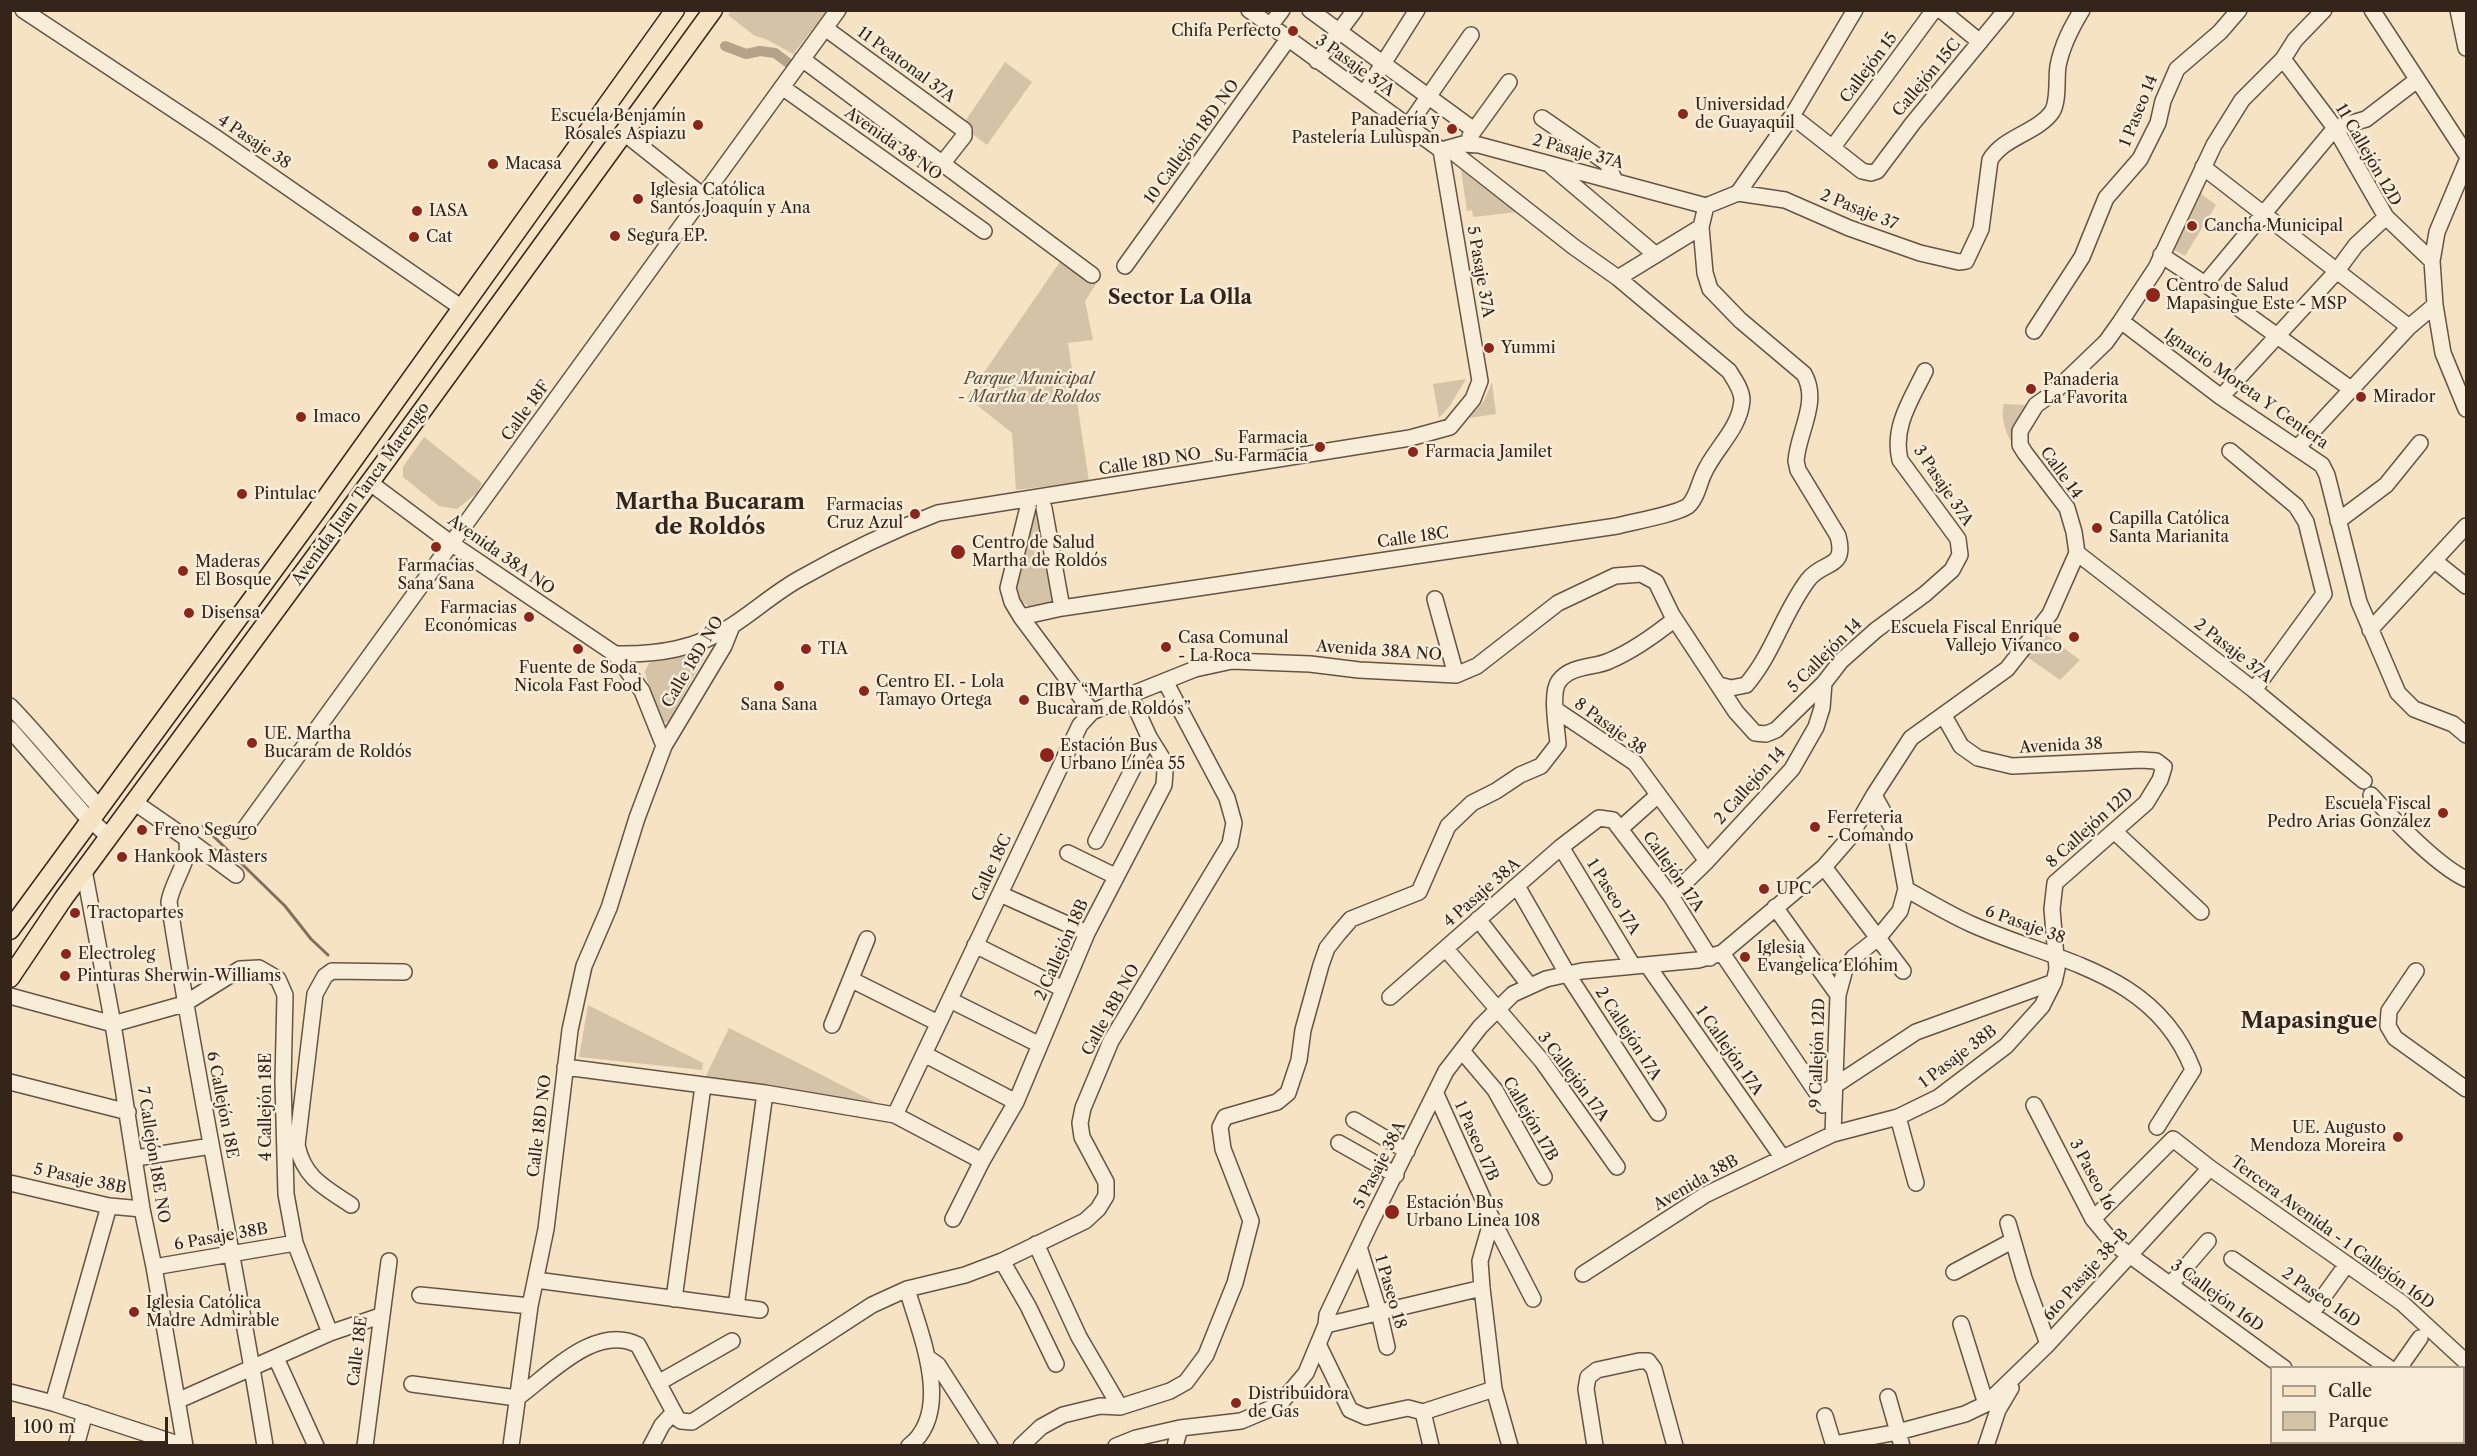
<!DOCTYPE html>
<html>
<head>
<meta charset="utf-8">
<style>
	body { margin:0 }
	#map { position:relative; width:2477px; height:1456px; overflow:hidden; background:#f5e3c3; font-family:"Libre Caslon Text",serif }
	canvas { display:block }
	.frame { position:absolute; inset:0; border:12px solid #352419; pointer-events:none }
	.legend { position:absolute; left:2270px; top:1366px; width:195px; height:78px; box-sizing:border-box; background:#f8edd8; border:2px solid #aa9d8c; margin:0; padding:8px 10px; list-style:none; font-size:18px; color:#352419 }
	.legend li { display:flex; align-items:center; gap:12px; height:30px }
	.legend b { width:30px; border:2px solid #aa9d8c }
	.scale { position:absolute; left:12px; top:1417px; width:156px; height:27px; box-sizing:border-box; border:3px solid #352419; border-top:0; padding-left:8px; font-size:18px; line-height:21px; white-space:nowrap; color:#352419; -webkit-text-stroke:4px #f8edd8; paint-order:stroke }
</style>
</head>
<body>
<div id="map">
<canvas width="2477" height="1456"></canvas>
<div class="frame"></div>
<ul class="legend">
<li><b style="height:8px;background:#f5e3c3"></b>Calle</li>
<li><b style="height:16px;background:#d4c3a6"></b>Parque</li>
</ul>
<div class="scale">100 m</div>
</div>
<script>
const ctx = document.querySelector('canvas').getContext('2d');
ctx.lineJoin = 'round';
function paint(path, color) { ctx.fillStyle = color; ctx.fill(path, 'evenodd'); }
function strokePath(path, color, width, dash) { ctx.strokeStyle = color; ctx.lineWidth = width; ctx.lineCap = dash ? 'butt' : 'round'; ctx.setLineDash(dash || []); ctx.stroke(path); }
function drawText(font, color, halo, rows, align = 'center') {
  ctx.font = font + ' "Libre Caslon Text",serif'; ctx.lineWidth = 5; ctx.setLineDash([]); ctx.textBaseline = 'middle'; ctx.strokeStyle = halo; ctx.fillStyle = color; for (const [text, x, y, turn = 0] of rows) {
    ctx.save(); ctx.translate(x, y); ctx.rotate((+turn || 0) * Math.PI / 180); ctx.textAlign = isNaN(turn) ? turn : align; if (halo) ctx.strokeText(text, 0, 0); ctx.fillText(text, 0, 0); ctx.restore();
  }
}
paint(new Path2D(`
	M731,11V10L827,11L793,54L766,39L755,36L728,15Z
	M1005,62L1032,82L987,145L962,126Z
	M1461,170L1518,212L1473,217L1472,210L1467,211Z
	M2199,192L2216,205L2185,256L2171,248Z
	M1062,259L1096,284L1085,301L1093,340L1068,343L1089,481L1016,490L1012,433L967,397Z
	M1466,379L1449,407L1439,418L1433,384Z
	M1492,382L1496,414L1469,418L1484,401Z
	M2004,404L2027,405L2013,444C2006,435 2000,416 2004,404Z
	M424,437L482,483L477,493L457,509L439,506L403,477V467Z
	M1042,505L1060,606L1032,609L1014,596L1011,591L1032,507Z
	M2045,634L2080,660L2060,680L2027,657Z
	M703,647L705,656L668,722H659L645,672L649,663Z
	M588,1005L703,1063L702,1070L579,1057Z
	M729,1028L877,1103L705,1078Z`), '#d4c3a6');
strokePath(new Path2D(`
	M203,826L285,906L311,939L328,955`), '#81705c', 3);
strokePath(new Path2D(`
	M725,46L746,54L760,51L775,53L791,65`), '#b4a289', 10);
const minor = new Path2D(`
	M23,10L215,137L462,308
	M1249,10L1441,150
	M1310,10L1474,130
	M1941,10L1980,42
	M2372,10L2466,154
	M2458,10L2466,48
	M1270,26L1282,10
	M825,28L964,130V136L942,164
	M802,59L1092,275
	M1317,61L1355,10
	M782,87L984,231
	M1364,94L1417,10
	M1792,116L1862,171L1871,173L1877,171L1913,123L2006,10
	M1542,118L1607,163L1615,181
	M1408,126L1471,35
	M624,133L702,195
	M1470,136L1509,82
	M1833,147L1934,10
	M1442,150L1463,144L1479,145L1706,206
	M2466,163L2437,232L2432,261L2435,305L2443,353L2466,409
	M1551,166L1656,255
	M2203,167L2409,327
	M1738,193L1785,200L1849,228L1920,253L1959,262L1966,261L1981,229L1990,160C2003,137 2037,133 2052,112C2059,101 2056,79 2058,66C2062,45 2071,28 2082,10
	M1706,206L1701,227L1705,273L1710,289L1740,320L1804,374C1820,402 1798,432 1796,461L1798,470L1838,536C1847,570 1823,560 1808,580C1783,613 1773,654 1746,685L1731,688L1719,685
	M1706,206L1738,193L1792,116L1855,10
	M2386,217L2432,261
	M2161,255L2205,284L2351,389
	M1125,266L1288,39
	M1618,278L1701,227
	M2205,284L2335,128L2366,119L2417,80
	M2121,321L2221,397L2322,465L2327,475L2359,602L2398,693L2414,709L2453,724L2466,735
	M2034,331L2082,257L2106,198L2140,159L2158,123L2163,101L2177,69L2220,32L2239,10
	M2221,397L2336,272L2356,245L2386,217L2335,128L2283,59
	M2298,447L2409,327L2435,305
	M2230,451L2296,506L2306,522L2324,594L2254,690
	M369,482L452,544L615,654L642,691L664,746
	M1030,499L1008,588L1012,602L1021,617L1092,712
	M1044,508L1062,608
	M2338,521L2386,485L2420,443
	M2077,553L2254,690L2364,781
	M2436,562L2466,586
	M1435,599L1456,675
	M1021,617L1062,608L1617,526C1632,522 1677,514 1688,506C1697,498 1699,483 1704,473C1715,448 1740,429 1742,400C1742,390 1734,379 1729,371L1618,278L1574,247L1448,148
	M2370,630L2466,526
	M615,654C657,655 697,649 733,625C756,610 777,591 801,578C845,553 891,531 938,513L1410,438L1450,427L1473,399L1480,381L1441,150
	M10,706C42,739 69,774 100,808
	M1556,710L1635,763L1707,861
	M10,729L84,814L108,836
	M2371,795C2394,820 2436,865 2466,879
	M134,802L186,838C193,857 172,881 169,902C197,1084 236,1264 265,1446
	M1620,829L1658,795
	M243,831L838,10
	M2114,831L2201,912
	M186,838L236,875
	M1096,841L1149,737
	M1561,847L1633,966
	M1068,853L1115,876
	M1824,867L1903,971
	M84,870L113,1024L142,1209L154,1267L185,1446
	M1517,886L1568,975L1658,1113
	M1906,889C1927,901 1949,914 1971,924C2056,962 2155,971 2193,1070L2157,1127
	M1000,894L1087,933
	M1671,896L1707,861L1792,769L1816,727L1822,708L1824,683
	M1775,907L1838,995
	M1478,919L1530,986
	M975,945L1063,989
	M1446,949L1542,1061L1617,1167
	M1722,953L1819,1096L1823,1105
	M1648,966L1782,1157
	M2416,971L2389,1011L2388,1026L2395,1038L2466,1089
	M852,980L938,1023
	M10,996L113,1024L184,1004L240,969L259,968L278,979L285,995L283,1082L286,1194L295,1243L330,1333
	M1390,997L1561,847L1599,818L1613,820L1620,829L1671,896L1710,958
	M950,1000L1040,1045
	M832,1025L867,939
	M1462,1051L1495,1090L1544,1177
	M924,1054L1016,1102
	M565,1067L765,1093L895,1115L982,1161
	M10,1082L128,1112
	M1436,1094L1492,1219L1533,1299
	M1819,1096L1916,1032L2054,982
	M2034,1105L2093,1219L2113,1243L2284,1368
	M895,1115L1080,725L1092,712L1130,695L1195,669L1232,661L1310,664L1359,670L1456,675L1477,666L1558,603L1615,576L1641,574L1656,582L1672,615L1736,712L1755,733L1766,734L1776,730L1824,683L1841,661L1876,630L1925,594L1952,570L1960,555L1958,539L1900,460C1892,427 1911,400 1925,371
	M1898,1117L1916,1183
	M1354,1120L1407,1151
	M1833,1134L1838,995L1845,969L1854,957L1878,938L1900,911L1906,889L1896,835L1874,795
	M1339,1143L1396,1175
	M136,1158L211,1146
	M10,1183L109,1206L142,1209
	M351,1205C324,1187 304,1178 297,1145L315,994L325,976L332,971L404,972
	M953,1219L982,1161L1016,1102L1087,933L1164,785L1165,771L1162,758L1149,737L1130,695
	M1492,1219L1480,1261L1482,1288L1494,1389L1510,1446
	M2093,1219L2173,1139L2210,1168L2402,1303L2466,1362
	M2008,1223L2024,1278L2048,1344
	M1036,1244L1079,1337L1120,1407
	M1359,1247L1379,1312L1387,1347
	M2232,1259L2389,1368
	M1002,1261L1028,1306L1056,1364
	M154,1267L295,1243
	M1954,1272L2012,1241
	M1583,1274L1705,1195L1833,1134L1898,1117L1939,1097L2006,1046L2042,1006L2054,982L2057,969L2052,909L2055,883L2146,803L2160,780L2164,767L2156,761L2141,760L2012,766L1978,758L1961,746L1944,716
	M536,1280L760,1310
	M2171,1284L2208,1241
	M907,1289C920,1334 954,1411 909,1446
	M420,1295L530,1306
	M674,1299L703,1086
	M736,1307L765,1093
	M2311,1314L2347,1264
	M1961,1324L1986,1404
	M1326,1325L1482,1288
	M1318,1344L1350,1410L1366,1417L1408,1408L1423,1412L1494,1389
	M276,1358L316,1446
	M928,1358L938,1365L990,1446
	M2399,1368L2420,1338
	M658,1383L732,1341
	M412,1384L517,1398C550,1374 596,1323 638,1345L677,1418L681,1421L692,1422L872,1305L907,1289L965,1275L1002,1261L1085,1221L1098,1209L1106,1196V1182L1082,1137L1080,1123L1083,1108L1111,1041L1230,844L1234,823L1227,798L1165,681
	M10,1392L53,1403L184,1446
	M1888,1397L1902,1446
	M177,1401L330,1333L380,1316
	M53,1403L109,1206
	M1423,1412L1431,1446
	M1825,1416L1834,1446
	M2464,1428L2466,1424
	M2385,1442L2389,1446
	M1834,1444L1898,1432L1965,1414L1986,1404L2048,1344L2210,1168
	M76,1446L85,1413
	M365,1446L389,1261
	M511,1446L530,1306L546,1229L570,1030L584,966L609,908L637,818L664,746L724,646L732,626
	M651,1446L662,1425L674,1412
	M1021,1446L1041,1427L1063,1415L1100,1406L1120,1407L1170,1391L1186,1382L1206,1355L1235,1283L1251,1221L1223,1149L1220,1127L1225,1117L1277,1102L1288,1093L1299,1060L1303,1030L1321,965L1327,948L1338,934L1351,919L1419,892L1448,826L1472,803L1496,791L1520,775L1541,766L1558,744C1557,729 1550,693 1559,681C1571,665 1594,668 1609,661C1633,651 1655,635 1675,619
	M1116,1446L1136,1438L1180,1428L1241,1421L1279,1405L1306,1373L1326,1325L1327,1315L1370,1224L1446,1071L1480,1027L1513,994L1546,979L1582,971L1698,960L1722,953L1824,867L1850,837L1874,795L1911,738L2007,669L2050,614L2077,553L2074,532L2067,508L2025,453L2020,445V431L2036,405L2053,393L2106,342L2121,321L2156,268L2214,145L2242,100L2283,59L2295,40L2324,10
	M1175,1446L1180,1428
	M1595,1446L1586,1389L1588,1377L1597,1370L1639,1361H1648L1654,1369L1675,1446
	M1986,1446L1998,1410L2011,1388
	M2451,1446L2453,1442`);
const major = new Path2D(`
	M10,930L316,512L675,10
	M10,978L63,899L387,459L713,10`);
strokePath(minor, '#655444', 18);
strokePath(major, '#352419', 21);
strokePath(minor, '#f8edd8', 15);
strokePath(major, '#f5e3c3', 18);
for (const [x, y, r, color] of [
	[1293,31,6,"#8f2418"],
	[1683,114,6,"#8f2418"],
	[698,125,6,"#8f2418"],
	[1452,129,6,"#8f2418"],
	[493,164,6,"#8f2418"],
	[638,199,6,"#8f2418"],
	[417,211,6,"#8f2418"],
	[2192,226,6,"#8f2418"],
	[615,236,6,"#8f2418"],
	[414,237,6,"#8f2418"],
	[2153,295,8,"#8f2418"],
	[1489,348,6,"#8f2418"],
	[2031,389,6,"#8f2418"],
	[2361,397,6,"#8f2418"],
	[301,417,6,"#8f2418"],
	[1320,447,6,"#8f2418"],
	[1413,452,6,"#8f2418"],
	[242,494,6,"#8f2418"],
	[915,514,6,"#8f2418"],
	[2097,528,6,"#8f2418"],
	[436,547,6,"#8f2418"],
	[958,552,8,"#8f2418"],
	[183,571,6,"#8f2418"],
	[189,613,6,"#8f2418"],
	[529,617,6,"#8f2418"],
	[2074,637,6,"#8f2418"],
	[1166,647,6,"#8f2418"],
	[578,649,6,"#8f2418"],
	[806,649,6,"#8f2418"],
	[779,686,6,"#8f2418"],
	[864,691,6,"#8f2418"],
	[1024,700,6,"#8f2418"],
	[252,743,6,"#8f2418"],
	[1047,755,8,"#8f2418"],
	[2443,813,6,"#8f2418"],
	[1815,827,6,"#8f2418"],
	[142,830,6,"#8f2418"],
	[122,857,6,"#8f2418"],
	[1764,889,6,"#8f2418"],
	[75,913,6,"#8f2418"],
	[66,954,6,"#8f2418"],
	[1745,957,6,"#8f2418"],
	[65,976,6,"#8f2418"],
	[2398,1137,6,"#8f2418"],
	[1392,1212,8,"#8f2418"],
	[134,1312,6,"#8f2418"],
	[1236,1403,6,"#8f2418"]
]) { const dot = new Path2D(); dot.arc(x, y, r, 0, 2 * Math.PI); ctx.fillStyle = color; ctx.fill(dot); strokePath(dot, '#f8edd8', 2); }
drawText('16px', '#352419', '#f8edd8', [
	["Chifa Perfecto",1281,31,"right"],
	["Universidad",1695,105],
	["de Guayaquil",1695,123],
	["Escuela Benjamín",686,116,"right"],
	["Rosales Aspiazu",686,134,"right"],
	["Panadería y",1440,120,"right"],
	["Pastelería Luluspan",1440,138,"right"],
	["Macasa",505,164],
	["Iglesia Católica",650,190],
	["Santos Joaquín y Ana",650,208],
	["IASA",429,211],
	["Cancha Municipal",2204,226],
	["Segura EP.",627,236],
	["Cat",426,237],
	["Centro de Salud",2166,286],
	["Mapasingue Este - MSP",2166,304],
	["Yummi",1501,348],
	["Panaderia",2043,380],
	["La Favorita",2043,398],
	["Mirador",2373,397],
	["Imaco",313,417],
	["Farmacia",1308,438,"right"],
	["Su Farmacia",1308,456,"right"],
	["Farmacia Jamilet",1425,452],
	["Pintulac",254,494],
	["Farmacias",903,505,"right"],
	["Cruz Azul",903,523,"right"],
	["Capilla Católica",2109,519],
	["Santa Marianita",2109,537],
	["Centro de Salud",972,543],
	["Martha de Roldós",972,561],
	["Maderas",195,562],
	["El Bosque",195,580],
	["Farmacias",436,566,"center"],
	["Sana Sana",436,584,"center"],
	["Farmacias",517,608,"right"],
	["Económicas",517,626,"right"],
	["Disensa",201,613],
	["Escuela Fiscal Enrique",2062,628,"right"],
	["Vallejo Vivanco",2062,646,"right"],
	["Casa Comunal",1178,638],
	["- La Roca",1178,656],
	["TIA",818,649],
	["Fuente de Soda",578,668,"center"],
	["Nicola Fast Food",578,686,"center"],
	["Centro EI. - Lola",876,682],
	["Tamayo Ortega",876,700],
	["CIBV “Martha",1036,691],
	["Bucaram de Roldós”",1036,709],
	["Sana Sana",779,705,"center"],
	["UE. Martha",264,734],
	["Bucaram de Roldós",264,752],
	["Estación Bus",1060,746],
	["Urbano Línea 55",1060,764],
	["Escuela Fiscal",2431,804,"right"],
	["Pedro Arias González",2431,822,"right"],
	["Ferreteria",1827,818],
	["- Comando",1827,836],
	["Freno Seguro",154,830],
	["Hankook Masters",134,857],
	["UPC",1776,889],
	["Tractopartes",87,913],
	["Iglesia",1757,948],
	["Evangelica Elohim",1757,966],
	["Electroleg",78,954],
	["Pinturas Sherwin-Williams",77,976],
	["UE. Augusto",2386,1128,"right"],
	["Mendoza Moreira",2386,1146,"right"],
	["Estación Bus",1406,1203],
	["Urbano Linea 108",1406,1221],
	["Iglesia Católica",146,1303],
	["Madre Admirable",146,1321],
	["Distribuidora",1248,1394],
	["de Gas",1248,1412]
], 'left');
drawText('16px', '#352419', '#f8edd8', [
	["11 Peatonal 37A",906,65,36],
	["3 Pasaje 37A",1355,66,36],
	["Callejón 15",1869,68,-53],
	["Callejón 15C",1927,78,-50],
	["1 Paseo 14",2139,111,-68],
	["4 Pasaje 38",254,142,34],
	["10 Callejón 18D NO",1192,142,-54],
	["Avenida 38 NO",893,144,35],
	["2 Pasaje 37A",1578,152,15],
	["11 Callejón 12D",2368,155,60],
	["2 Pasaje 37",1859,210,22],
	["5 Pasaje 37A",1480,272,80],
	["Ignacio Moreta Y Centera",2246,389,35],
	["Calle 18F",526,411,-54],
	["Calle 18D NO",1150,462,-9],
	["Calle 14",2061,473,54],
	["3 Pasaje 37A",1943,486,56],
	["Avenida Juan Tanca Marengo",361,494,-54],
	["Calle 18C",1413,538,-8],
	["Avenida 38A NO",501,555,35],
	["Avenida 38A NO",1379,651,4],
	["2 Pasaje 37A",2233,651,38],
	["5 Callejón 14",1825,656,-45],
	["Calle 18D NO",693,662,-59],
	["8 Pasaje 38",1610,727,36],
	["Avenida 38",2061,746,-3],
	["2 Callejón 14",1750,786,-48],
	["8 Callejón 12D",2090,828,-42],
	["Calle 18C",992,868,-65],
	["Callejón 17A",1673,872,55],
	["4 Pasaje 38A",1482,893,-41],
	["1 Paseo 17A",1613,897,58],
	["6 Pasaje 38",2025,925,20],
	["2 Callejón 18B",1062,950,-66],
	["Calle 18B NO",1111,1010,-61],
	["2 Callejón 17A",1628,1034,57],
	["1 Callejón 17A",1729,1051,55],
	["9 Callejón 12D",1818,1053,-88],
	["1 Pasaje 38B",1958,1057,-37],
	["3 Callejón 17A",1573,1077,53],
	["6 Callejón 18E",222,1105,79],
	["4 Callejón 18E",266,1107,-90],
	["Callejón 17B",1530,1119,60],
	["Calle 18D NO",540,1126,-83],
	["1 Paseo 17B",1476,1141,66],
	["7 Callejón 18E NO",153,1155,81],
	["5 Pasaje 38A",1380,1165,-63],
	["3 Paseo 16",2092,1175,62],
	["5 Pasaje 38B",80,1179,12],
	["Avenida 38B",1696,1183,-30],
	["Tercera Avenida - 1 Callejón 16D",2332,1233,36],
	["6 Pasaje 38B",221,1237,-10],
	["6to Pasaje 38-B",2086,1275,-48],
	["1 Paseo 18",1390,1292,74],
	["3 Callejón 16D",2217,1296,36],
	["2 Paseo 16D",2321,1298,35],
	["Calle 18E",358,1351,-83]
]);
drawText('italic 16px', '#5d4c3c', '#f8edd8', [
	["Parque Municipal",1029,379],
	["- Martha de Roldos",1029,397]
]);
drawText('bold 20px', '#352419', '#f8edd8', [
	["Sector La Olla",1180,298]
]);
drawText('bold 22px', '#352419', '#f8edd8', [
	["Martha Bucaram",710,503],
	["de Roldós",710,528],
	["Mapasingue",2309,1022]
]);
</script>
</body>
</html>
